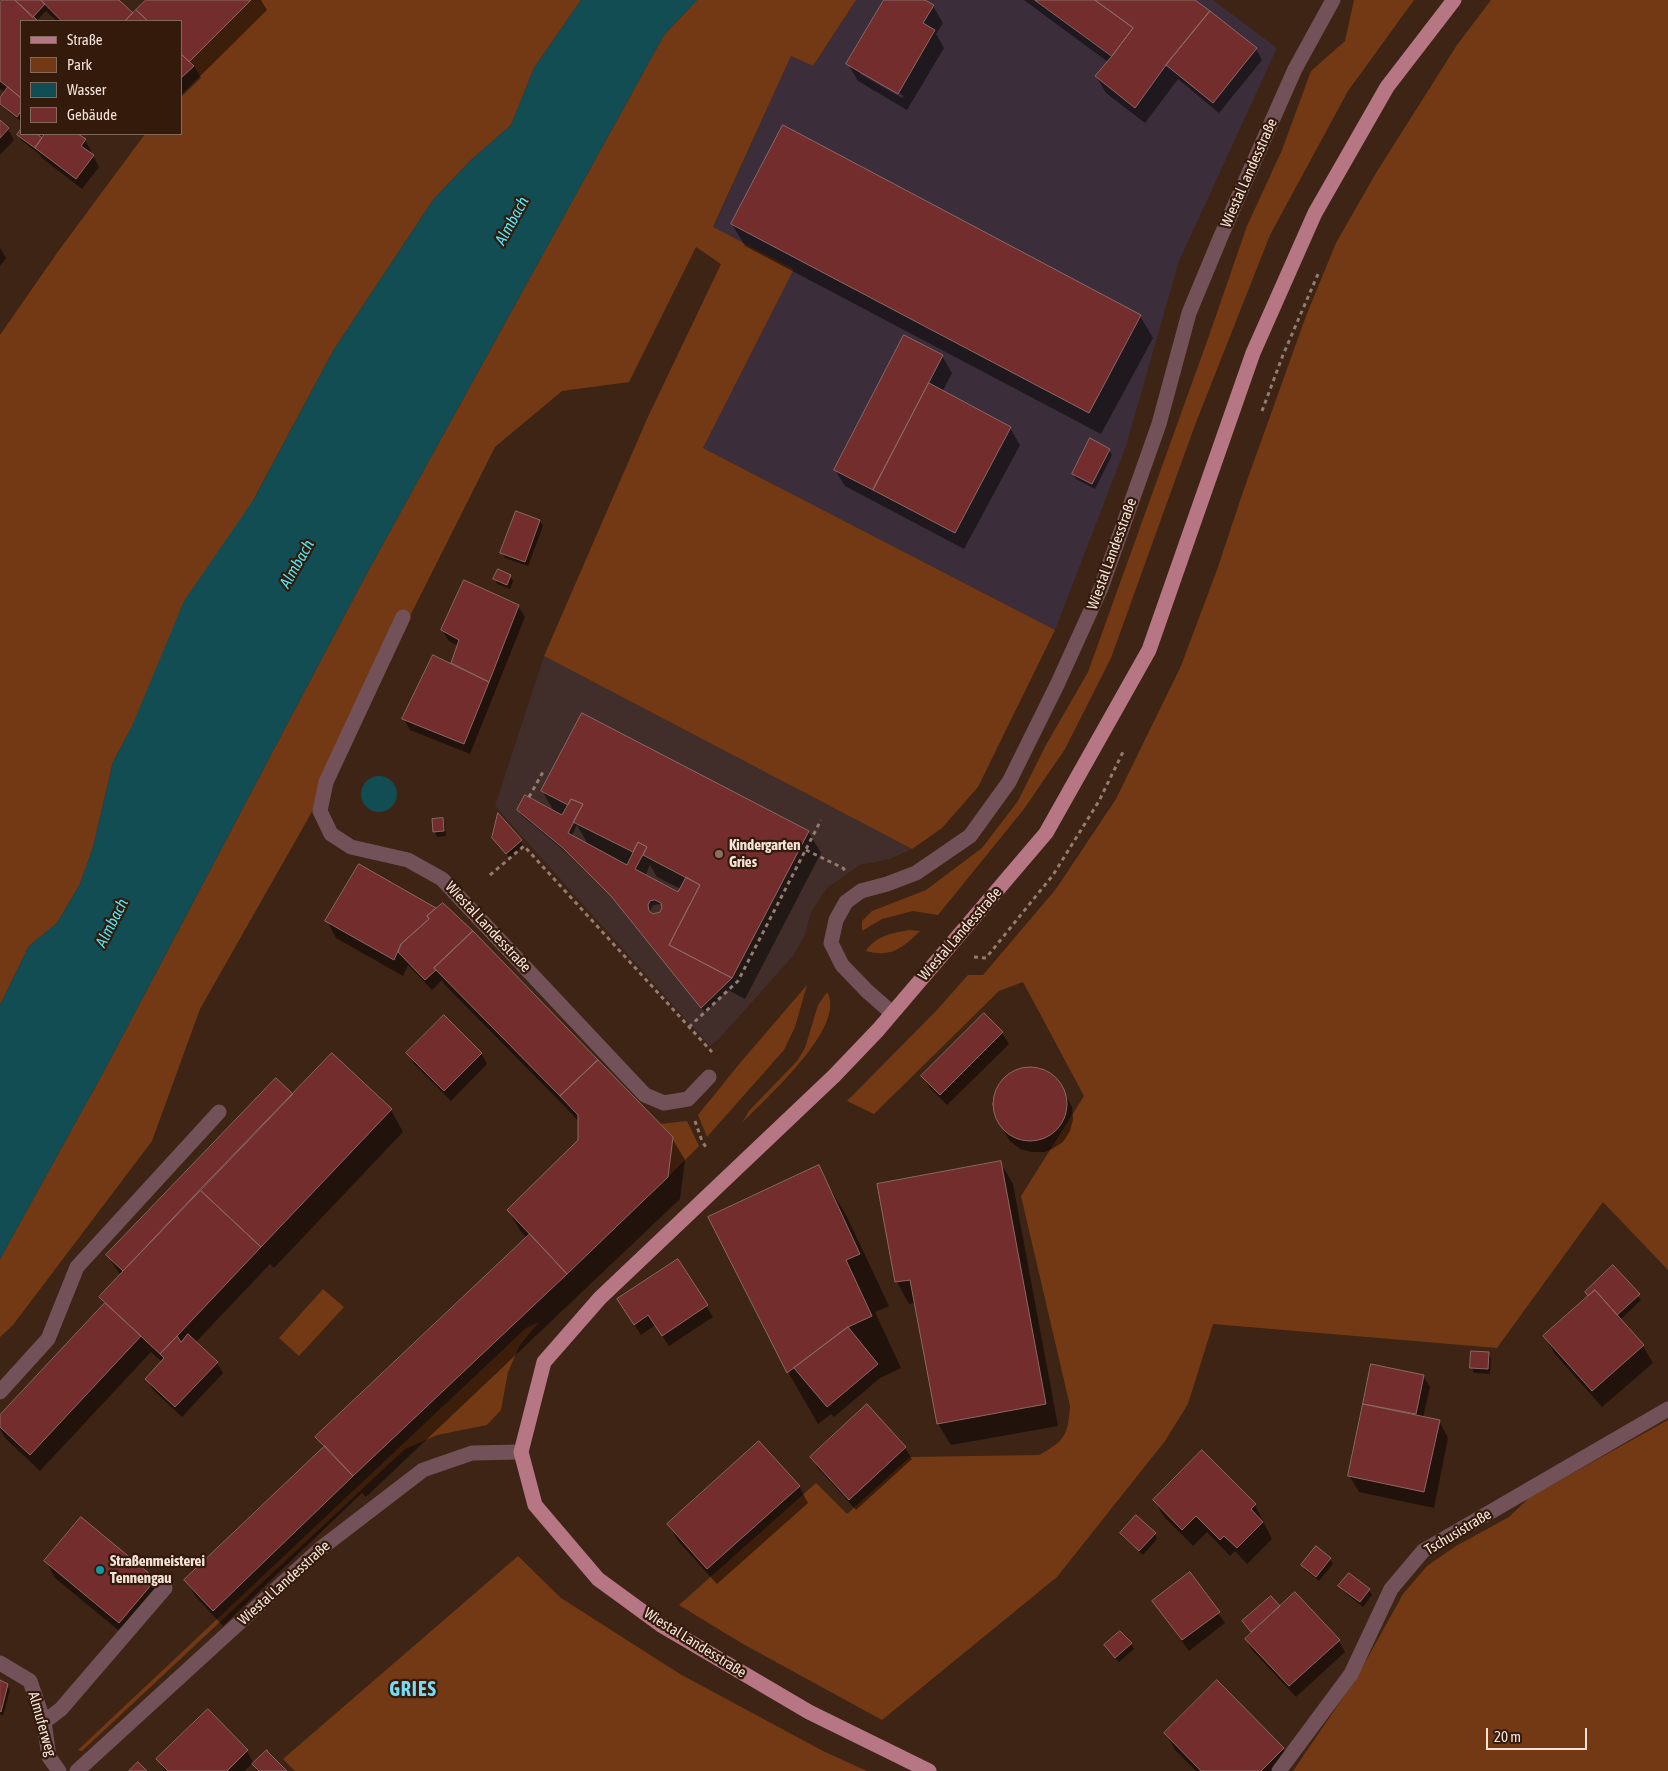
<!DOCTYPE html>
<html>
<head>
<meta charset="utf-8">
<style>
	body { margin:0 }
	#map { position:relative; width:1668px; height:1771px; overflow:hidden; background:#3e2415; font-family:"Asap Condensed",sans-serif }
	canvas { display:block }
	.legend { position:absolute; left:20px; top:20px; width:162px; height:115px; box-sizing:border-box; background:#331a0b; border:1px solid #806a5d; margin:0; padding:6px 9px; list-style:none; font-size:15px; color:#f4e2d9 }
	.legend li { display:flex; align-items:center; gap:10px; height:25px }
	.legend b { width:25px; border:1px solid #806a5d }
	.scale { position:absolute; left:1486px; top:1728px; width:101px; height:22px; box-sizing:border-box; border:2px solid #f4e2d9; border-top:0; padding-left:6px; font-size:15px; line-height:18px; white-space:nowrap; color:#f4e2d9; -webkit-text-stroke:4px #331a0b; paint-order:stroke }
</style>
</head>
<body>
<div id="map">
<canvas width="1668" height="1771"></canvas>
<ul class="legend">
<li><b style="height:6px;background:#b77684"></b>Straße</li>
<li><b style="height:14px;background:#733914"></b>Park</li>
<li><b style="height:14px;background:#114d53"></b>Wasser</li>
<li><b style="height:14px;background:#722d2c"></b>Gebäude</li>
</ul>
<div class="scale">20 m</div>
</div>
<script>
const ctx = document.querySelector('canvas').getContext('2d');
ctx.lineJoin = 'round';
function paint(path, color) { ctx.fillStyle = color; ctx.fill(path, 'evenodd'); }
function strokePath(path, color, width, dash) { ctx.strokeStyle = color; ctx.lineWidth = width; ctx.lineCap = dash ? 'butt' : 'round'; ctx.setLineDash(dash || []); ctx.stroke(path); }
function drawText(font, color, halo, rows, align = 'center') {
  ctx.font = font + ' "Asap Condensed",sans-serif'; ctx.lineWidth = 4.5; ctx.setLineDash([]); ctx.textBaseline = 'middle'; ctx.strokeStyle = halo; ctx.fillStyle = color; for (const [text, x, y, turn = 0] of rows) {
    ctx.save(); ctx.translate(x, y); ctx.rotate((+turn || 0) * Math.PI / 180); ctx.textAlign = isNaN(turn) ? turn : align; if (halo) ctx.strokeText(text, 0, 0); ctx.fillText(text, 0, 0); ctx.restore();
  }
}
paint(new Path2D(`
	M856,0H1213L1277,48L1179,261L1126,446L1055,630L703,448L794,269L713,228L791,56L813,66Z`), '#3b2d3a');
paint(new Path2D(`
	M544,656L912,849L890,859L860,865L827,888L811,912L805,935L793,956L719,1039L710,1046L495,806Z`), '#412d2a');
paint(new Path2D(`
	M251,0H581L534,68L511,125L470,161L433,200L333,351L113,762L93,847L80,884L57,923L29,946L0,1005V335L57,253L145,134H181V97L201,78L194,66L189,62Z
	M697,0H856L813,66L791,56L713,227L794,269L703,448L1055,630L978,787L942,828L912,849L544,656L647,419L721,264L696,247L629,382L562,391L495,447L309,817L200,1009L152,1141L13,1325L0,1337V1259L103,1073L367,573L664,35Z
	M1354,0H1414L1348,91L1270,235L1195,425L1111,658L1065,749L1024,809L938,915L913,911L882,919L862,931V921L872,911L926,890L982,848L1018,801L1046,745L1088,672L1210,333L1247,226L1282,150L1311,71L1345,41Z
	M1491,0H1668V1270L1603,1202L1497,1348L1213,1324L1188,1404L1165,1441L1057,1577L882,1720L743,1644L679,1605L816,1483L847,1514L910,1457L1039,1455C1065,1441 1068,1435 1070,1406L1021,1196L1084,1096L1023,982L999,991L874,1114L847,1101L936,1011L968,975H983L1056,889L1116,799L1181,666L1217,570L1244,489L1306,316L1336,243L1376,173L1457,45Z
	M909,930L920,931C903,948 891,958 866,951C875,936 893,933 909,930Z
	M807,985L795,1027L784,1050L707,1137L698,1115L740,1063Z
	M827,992C848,1026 765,1099 742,1123L749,1111L797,1061L805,1048L818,1005Z
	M687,1121L699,1146L668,1177L673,1137L660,1124Z
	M323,1289L344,1307L299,1356L279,1338Z
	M539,1322L520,1345L508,1372L501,1410L487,1425L437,1435L405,1449L82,1751L78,1750L526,1328Z
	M1668,1420V1771H1293L1357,1677L1403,1594L1427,1566L1456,1546L1509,1517L1530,1497Z
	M518,1556L561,1598L680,1674L823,1751L867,1771H295L283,1759Z`), '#733914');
paint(new Path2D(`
	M581,0H697L664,35L367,573L103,1073L0,1259V1005L29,946L57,923L80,884L93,847L113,762L132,726L184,601L254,499L333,351L433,200L470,161L511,125L534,68Z
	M361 794a18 18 0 1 1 36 0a18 18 0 1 1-36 0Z`), '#114d53');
paint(new Path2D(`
	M4,0H117L133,15L148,0H261L267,10L181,95V21H57L46,11L36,21H21V120L20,121L0,105V100L6,93L0,89V3ZM31,11L37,20L33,18Z
	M885,0H922L933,6L943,23L936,34L944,48L907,110L858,81L848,64ZM860,71L904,96L902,98L860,74Z
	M1024,0H1193L1256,49L1262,60L1219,113L1178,79L1145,123L1106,93L1096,76L1108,62Z
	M0,122L8,129L14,140L0,155Z
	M21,131V134H35L42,140L47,134H76L85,140L91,151L90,153L93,156L99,167L82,189L43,159L39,154L21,140L18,135Z
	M732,224L1140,316L1153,338L1101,434L745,246Z
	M0,248L6,258L0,266Z
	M942,356L952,373L942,392L1010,428L1020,445L964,549L845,486L835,470Z
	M1109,450L1112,455L1095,489L1076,479L1073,474Z
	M540,521L543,526L528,566L505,558L502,553Z
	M510,576L513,581L510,589L497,584L495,579Z
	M518,606L525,617L470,754L410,730L404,719L451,664L458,646L449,641L442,630Z
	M542,791L808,831L821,853L745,999L728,990L705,1012L616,901L567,853L521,815L518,810L555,813ZM577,825L589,846L571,837ZM650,865L657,877L681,889L679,893L645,876ZM661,904L663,906L661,914L653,915L650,914V911L653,905Z
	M442,820L445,825L446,836L437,837L435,832Z
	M494,838L521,841L523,846L510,858Z
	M360,865L436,910L672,1138L685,1160L680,1199L366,1497L362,1493L223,1626L196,1597L186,1581L324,1449L317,1437L528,1239L521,1232L508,1210L580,1141V1124L571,1113L445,985L442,980L432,990L408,965L403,976L336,938L327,921Z
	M1002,1033L1009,1044L947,1105L929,1087L923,1076Z
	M408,1053H481L487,1064L451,1101L414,1064Z
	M1026,1068L1039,1069L1051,1074L1059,1083L1072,1107L1073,1119L1070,1131L1063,1142L1052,1149L1045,1152H1032L1020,1149L1010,1141L996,1118L994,1102L996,1090L1004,1079L1014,1072Z
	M293,1096L391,1110L403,1132L274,1268L270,1264L196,1342L217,1363L223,1373L182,1417L153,1390L147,1379L162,1362L151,1352L40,1471L5,1438L0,1429V1417L105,1304L101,1297L121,1276L107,1255Z
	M1000,1162L1013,1184L1058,1426L951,1445L938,1424L915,1303L909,1304L897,1282Z
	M818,1167L848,1219L889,1306L875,1312L901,1368L880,1378L834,1417L831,1414L818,1424L788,1372L710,1218Z
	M677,1261L713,1317L669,1346L655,1325L641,1335L625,1310Z
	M1613,1267L1641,1300L1620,1320L1643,1346L1653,1363L1602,1407L1554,1353L1545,1337L1589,1297L1586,1292Z
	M1488,1353L1491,1358L1490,1374L1474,1373L1472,1368Z
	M1372,1365L1423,1376L1430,1387L1423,1418L1439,1421L1448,1438L1434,1508L1359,1492L1349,1475Z
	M867,1406L905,1448L912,1459L856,1510L818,1468L811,1457Z
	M799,1486L808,1503L717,1584L678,1541L668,1524Z
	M1154,1500L1255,1505L1272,1539L1247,1564L1235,1551L1230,1556L1207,1532L1193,1546L1164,1517Z
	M1121,1533L1155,1534L1157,1539L1143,1555L1124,1538Z
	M1330,1559L1333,1564L1319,1581L1305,1570L1302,1565Z
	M46,1561L155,1580L164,1597L129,1639L55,1578Z
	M1340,1586L1369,1590L1372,1595L1363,1607L1343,1591Z
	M1271,1598L1280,1608L1339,1641L1345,1652L1296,1697L1252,1650L1246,1639L1252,1633L1244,1622Z
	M1153,1601L1218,1613L1225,1623L1189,1651Z
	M1131,1644L1134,1649L1119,1662L1108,1650Z
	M0,1681L7,1685L10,1690L3,1716L0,1714Z
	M208,1711L247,1751L254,1764L286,1771H257L253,1763L244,1771H165L158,1759Z
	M1166,1733L1283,1748L1293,1765L1287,1771H1196L1175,1750Z`), '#0007');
const building = new Path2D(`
	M2,0H15L38,21H21V98L0,81V2Z
	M15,0H41L45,4L33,17Z
	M41,0H119L133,13L125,21H62Z
	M146,0H251L189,62L181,54V21H148L136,10Z
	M884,0H925L934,5L923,23L935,30L898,94L846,64Z
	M1035,0H1095L1133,28L1112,56Z
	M1095,0H1195L1210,11L1166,65L1135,108L1095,76L1112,56L1133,28Z
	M136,10L148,21H125Z
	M1210,11L1257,48L1213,103L1166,65Z
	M181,54L194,66L181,78Z
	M8,87L21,98V111L17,117L0,104V98Z
	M0,120L9,128L0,138Z
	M783,125L1141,315L1089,413L731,224Z
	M21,129V134H37L42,138L35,148L17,135Z
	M45,134H78L86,139L81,146L94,155L76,179L35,148Z
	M904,335L943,355L873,490L834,470Z
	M929,383L1011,427L955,533L873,490Z
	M1090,438L1110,449L1092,484L1072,474Z
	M516,511L540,520L525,562L500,553Z
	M498,569L511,575L507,585L493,579Z
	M464,580L519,605L489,682L451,663L459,640L441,630Z
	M433,655L489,682L464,744L402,719Z
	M582,713L809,831L732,978L669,945L700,885L643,855L647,847L638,842L633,852L573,822L583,804L571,799L568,805L541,791Z
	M525,795L562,815L571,799L583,804L568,833L627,865L638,842L647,847L635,869L678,892L686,877L700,885L669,945L732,978L701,1008L611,896L563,848L517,810ZM655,900L661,903L662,908L660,912L653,914L649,911L648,905L650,901Z
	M498,813L522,840L506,854L492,838Z
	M443,818L444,831L433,832L432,819Z
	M359,864L436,908L427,916L429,919L401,944L394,960L325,921Z
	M443,903L473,931L434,968L436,970L425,980L398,952L401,944L429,919L427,916Z
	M473,931L598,1060L560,1096L434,968Z
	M984,1013L1003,1032L940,1095L921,1076Z
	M444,1015L482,1053L444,1091L406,1053Z
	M332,1053L392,1109L261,1247L200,1190Z
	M598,1060L673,1137L668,1177L567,1274L507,1210L578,1140V1115L560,1096Z
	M993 1104a37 37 0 1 1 74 0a37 37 0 1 1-74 0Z
	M276,1078L293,1094L123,1271L106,1255Z
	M1001,1161L1046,1404L937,1424L910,1280L895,1282L877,1184Z
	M819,1165L860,1254L846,1260L872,1316L848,1327L787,1373L708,1217Z
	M200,1190L261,1247L160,1354L99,1297Z
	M530,1234L567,1274L353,1476L315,1437Z
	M678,1259L708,1305L662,1336L648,1315L634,1325L617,1299Z
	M1613,1265L1640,1294L1617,1315L1595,1290L1588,1296L1585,1292Z
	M1595,1290L1644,1345L1592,1391L1543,1336Z
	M105,1303L141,1336L30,1455L0,1427V1415Z
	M848,1327L878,1364L827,1407L794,1368Z
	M188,1334L218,1362L175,1407L145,1379L164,1358L160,1354L177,1336L181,1342Z
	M1471,1351L1489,1352L1488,1369L1470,1368Z
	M1371,1364L1424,1375L1416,1414L1363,1404Z
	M867,1404L906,1447L849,1500L810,1457Z
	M1363,1404L1440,1420L1424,1492L1348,1476Z
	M759,1441L800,1486L707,1569L667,1524Z
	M325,1446L353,1476L213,1611L184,1580Z
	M1202,1450L1256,1504L1251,1509L1263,1522L1237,1548L1224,1536L1220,1540L1196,1516L1182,1530L1153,1500Z
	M1136,1515L1156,1533L1139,1551L1120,1533Z
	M81,1517L156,1579L119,1623L44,1561Z
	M1316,1546L1331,1558L1316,1577L1301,1565Z
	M1190,1572L1220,1612L1182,1640L1152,1601Z
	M1349,1573L1370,1589L1360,1602L1338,1586Z
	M1295,1592L1340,1640L1289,1686L1245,1639Z
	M1271,1596L1280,1606L1251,1632L1242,1621Z
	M1120,1631L1132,1643L1115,1658L1104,1645Z
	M0,1680L8,1684L1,1712L0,1711Z
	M1217,1680L1284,1748L1261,1771H1201L1164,1733Z
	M208,1709L248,1750L227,1771H168L156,1759Z
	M267,1750L268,1752L287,1771H259L252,1764Z
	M138,1762L147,1771H129Z`);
paint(building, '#722d2c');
strokePath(building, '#8c6865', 1);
strokePath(new Path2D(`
	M1262,411L1283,355L1318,274
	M529,797L543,772
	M806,850L843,868L846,872
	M490,875L524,846L712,1052
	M974,957L986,958L1053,875L1099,801L1123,752
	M689,1027L738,981L821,820
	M695,1121L702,1141L707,1149`), '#937c70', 3, [4, 4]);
strokePath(new Path2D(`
	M403,617L326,782L320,811L331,834L351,847L408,860L442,879L645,1095L664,1103L688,1099L709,1077
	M892,1013L867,991L842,965L831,943L836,920L846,902L861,891L887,884L916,873L970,836L1009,782L1057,685L1101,588L1159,424L1189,313L1221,236L1295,69L1333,0
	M0,1392L48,1339L77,1267L219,1112
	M0,1663L30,1681L44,1722L49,1757L59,1771
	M44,1722L61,1709L165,1588
	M77,1771L320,1549L423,1470L472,1453L521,1452
	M1279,1771L1351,1674L1391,1589L1423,1551L1668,1409`), '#725258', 15);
strokePath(new Path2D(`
	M929,1771L809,1712L661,1625L598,1579L535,1505L521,1452L544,1362L600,1298L834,1076L878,1030L1046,833L1149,650L1253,353L1315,213L1387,87L1454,0`), '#b77684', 15);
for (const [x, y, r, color] of [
	[719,854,5,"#8d6e63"],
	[100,1570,5,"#0f9aa8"]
]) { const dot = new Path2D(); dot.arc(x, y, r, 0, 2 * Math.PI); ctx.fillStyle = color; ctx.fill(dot); strokePath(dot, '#331a0b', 2); }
drawText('15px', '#f4e2d9', '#331a0b', [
	["Wiestal Landesstraße",1249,173,-66],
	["Wiestal Landesstraße",1112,554,-70],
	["Wiestal Landesstraße",488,927,47],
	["Wiestal Landesstraße",960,934,-49],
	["Tschusistraße",1458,1532,-31],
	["Wiestal Landesstraße",284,1583,-42],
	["Wiestal Landesstraße",695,1643,32],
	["Almuferweg",42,1724,74]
]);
drawText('bold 15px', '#f4e2d9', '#331a0b', [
	["Kindergarten",729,845],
	["Gries",729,862],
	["Straßenmeisterei",110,1561],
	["Tennengau",110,1578]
], 'left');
drawText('italic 16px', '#4ce7f8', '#331a0b', [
	["Almbach",512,221,-61],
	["Almbach",297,564,-60],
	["Almbach",112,923,-63]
]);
ctx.letterSpacing = '1px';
drawText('bold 20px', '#77dcf3', '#331a0b', [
	["GRIES",413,1690]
]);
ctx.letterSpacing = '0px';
</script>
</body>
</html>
